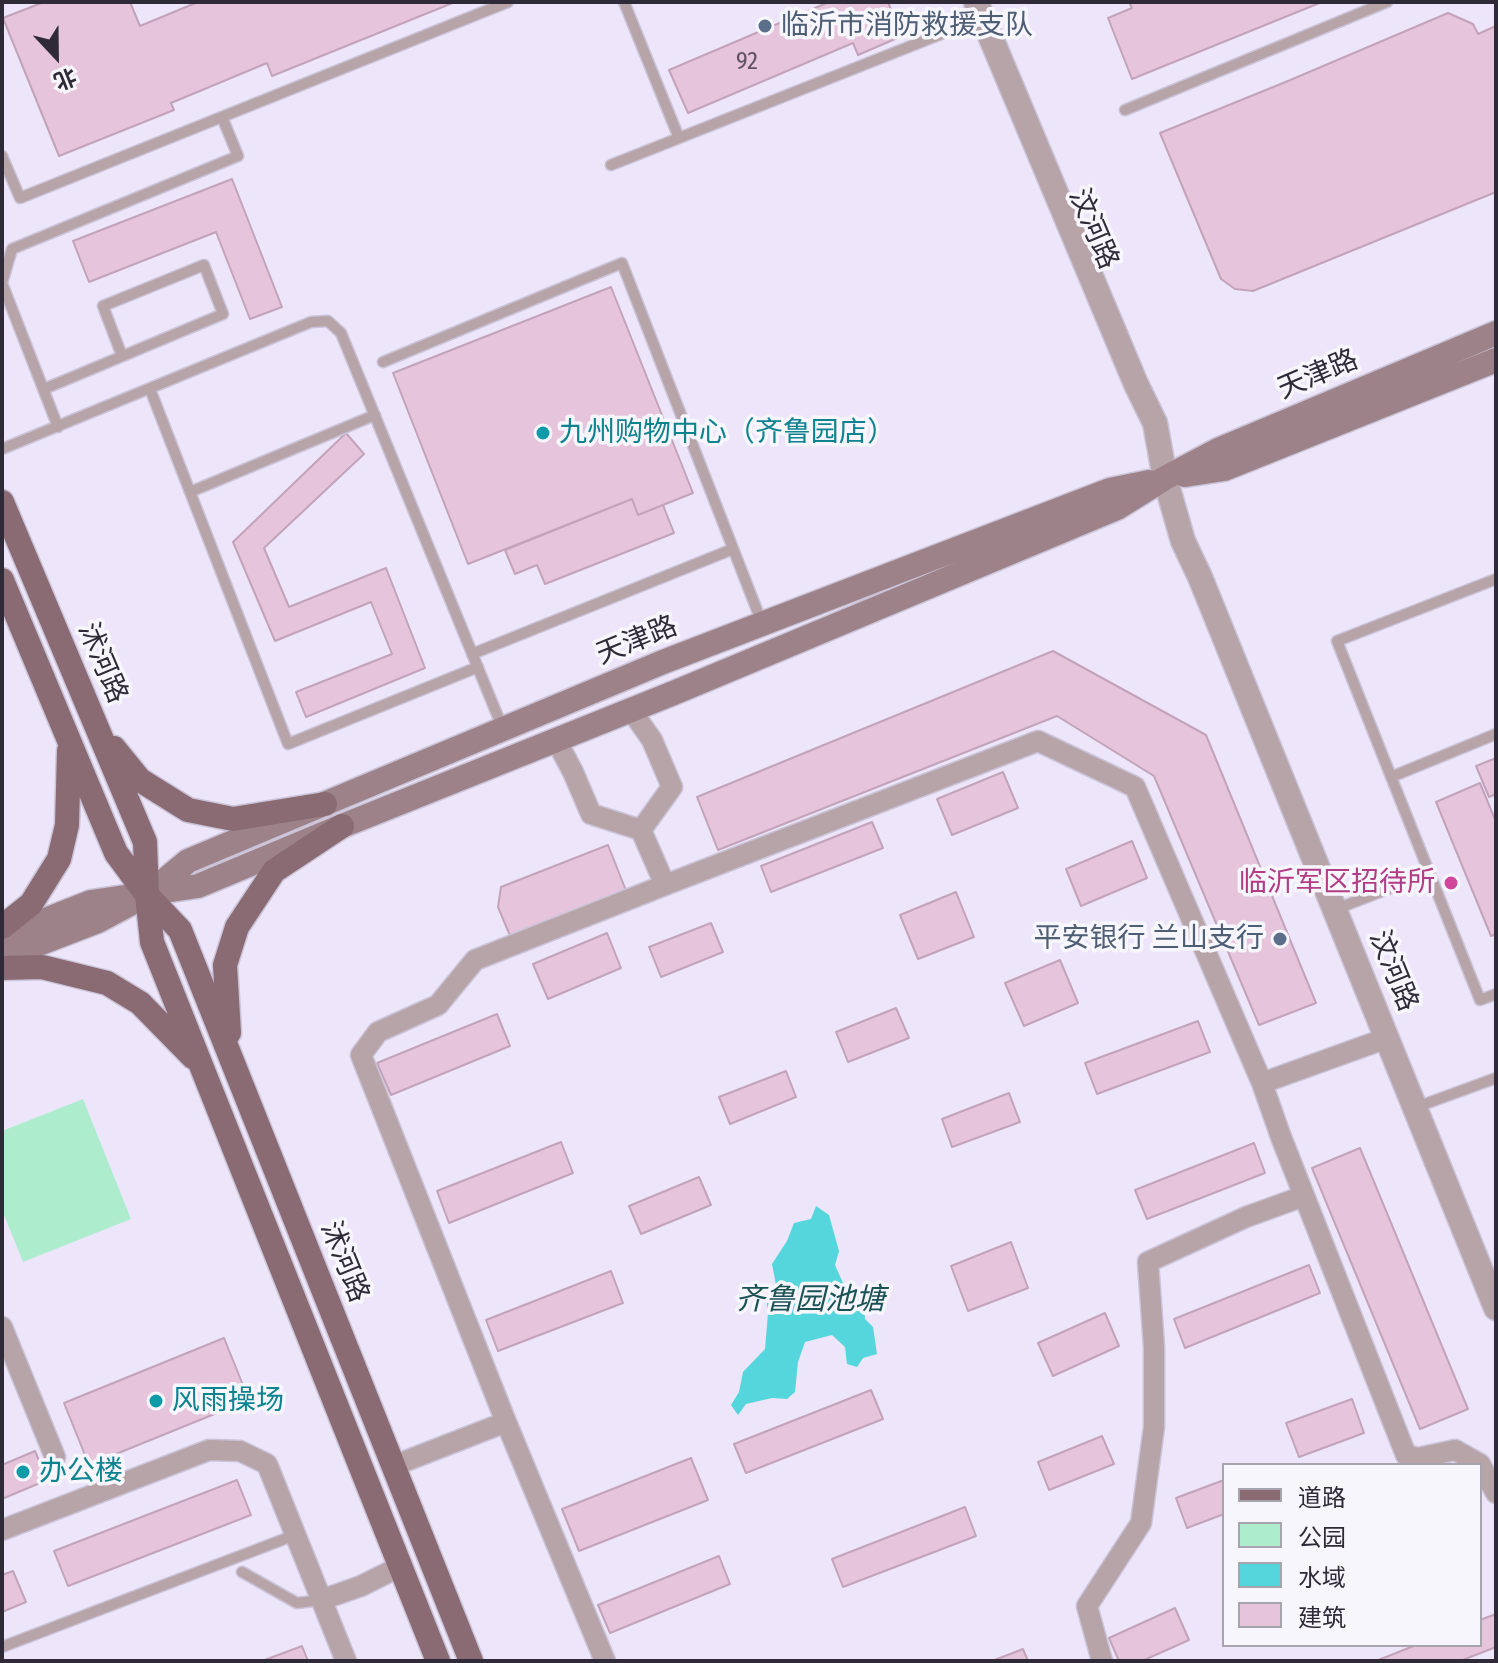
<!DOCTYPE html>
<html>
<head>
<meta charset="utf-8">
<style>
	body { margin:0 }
	#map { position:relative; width:1498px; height:1663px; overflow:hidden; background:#ede6fb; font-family:"Fira Sans Condensed","Noto Sans SC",sans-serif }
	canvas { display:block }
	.frame { position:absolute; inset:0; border:4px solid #2f2a37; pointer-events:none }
	.legend { position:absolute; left:1222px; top:1463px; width:260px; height:184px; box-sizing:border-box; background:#f8f6fd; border:2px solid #a8a4ae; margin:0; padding:10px 14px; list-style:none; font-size:24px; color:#2f2a37 }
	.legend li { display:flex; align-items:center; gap:16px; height:40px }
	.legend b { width:40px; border:2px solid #a8a4ae }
	.north { position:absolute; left:16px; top:16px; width:80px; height:80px; -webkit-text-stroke:6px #f8f6fd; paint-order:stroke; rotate:158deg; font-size:22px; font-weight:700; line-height:32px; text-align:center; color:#2f2a37 }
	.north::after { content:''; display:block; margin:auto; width:28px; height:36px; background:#2f2a37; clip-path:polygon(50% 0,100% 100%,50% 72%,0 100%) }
</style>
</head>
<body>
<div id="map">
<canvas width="1498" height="1663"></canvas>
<div class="frame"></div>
<ul class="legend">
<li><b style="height:10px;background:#8a6b73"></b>道路</li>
<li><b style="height:22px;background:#adedce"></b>公园</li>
<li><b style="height:22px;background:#55d6dd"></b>水域</li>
<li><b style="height:22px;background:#e6c5dc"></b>建筑</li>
</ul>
<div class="north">北</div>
</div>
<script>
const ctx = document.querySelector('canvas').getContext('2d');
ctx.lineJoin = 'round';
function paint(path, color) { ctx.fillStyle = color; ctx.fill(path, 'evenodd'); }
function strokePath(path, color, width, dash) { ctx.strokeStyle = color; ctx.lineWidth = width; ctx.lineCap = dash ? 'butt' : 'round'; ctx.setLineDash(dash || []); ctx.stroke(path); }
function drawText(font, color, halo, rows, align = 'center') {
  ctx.font = font + ' "Fira Sans Condensed","Noto Sans SC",sans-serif'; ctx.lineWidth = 7; ctx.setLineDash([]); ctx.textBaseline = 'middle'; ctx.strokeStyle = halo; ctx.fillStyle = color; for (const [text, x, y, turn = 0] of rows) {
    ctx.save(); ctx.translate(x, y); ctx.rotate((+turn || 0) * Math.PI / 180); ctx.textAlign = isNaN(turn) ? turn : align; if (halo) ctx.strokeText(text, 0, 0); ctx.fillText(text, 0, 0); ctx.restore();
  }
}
paint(new Path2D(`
	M83,1099L131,1219L23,1262L2,1210V1131Z`), '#adedce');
paint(new Path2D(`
	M816,1206L829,1215L839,1251L835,1265L843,1283L864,1302L865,1319L873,1327L877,1354L863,1358L857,1367L847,1364L845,1347L832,1335L805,1342L798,1362L795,1392L787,1399L772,1398L746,1404L738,1415L731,1405L739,1392L743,1372L765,1349L768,1313L766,1296L776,1285L772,1264L787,1241L794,1223L811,1219Z`), '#55d6dd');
const building = new Path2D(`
	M44,2H130L140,26L198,2H455L272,76L267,63L171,103L174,110L59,156L3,18Z
	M829,2H888L902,36L858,55L853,43L688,113L669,70Z
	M1129,2H1322L1132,79L1108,18L1132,8Z
	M1448,13L1473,24L1478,34L1496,26V192L1253,291L1235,289L1221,279L1160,133L1288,81Z
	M232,179L282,307L250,319L216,232L89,282L73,241Z
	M611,287L693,493L638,515L632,499L468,564L393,373Z
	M346,433L364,454L264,548L289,607L386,568L425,668L306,717L296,692L392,654L371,602L275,641L233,542Z
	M632,499L638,515L663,505L674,533L545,584L537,565L515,574L505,550Z
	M1053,651L1206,735L1316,1003L1259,1025L1154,776L1057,716L718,850L697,797Z
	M1496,758V794L1489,797L1476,766Z
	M1003,772L1018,808L952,835L937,799Z
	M1480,783L1496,822V934L1491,936L1436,802Z
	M872,822L883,848L771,892L761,866Z
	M1132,841L1147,878L1081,906L1066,869Z
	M608,845L627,893L511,938L498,907L501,887Z
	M956,892L974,937L918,959L900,915Z
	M711,923L723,952L661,977L649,947Z
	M607,933L621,968L548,999L533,964Z
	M1060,960L1078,1003L1024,1026L1005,983Z
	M896,1008L909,1038L848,1062L836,1032Z
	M497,1014L510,1046L391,1095L377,1063Z
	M1198,1021L1210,1052L1097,1094L1085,1063Z
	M786,1071L796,1097L730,1124L719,1097Z
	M1009,1093L1020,1122L952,1147L942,1119Z
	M561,1142L573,1173L449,1223L437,1191Z
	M1254,1143L1265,1173L1147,1219L1135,1190Z
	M1360,1148L1468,1409L1420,1429L1312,1168Z
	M699,1177L711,1205L641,1234L629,1206Z
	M1011,1242L1028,1288L968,1311L951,1266Z
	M1309,1265L1320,1293L1185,1348L1174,1319Z
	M611,1271L623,1303L498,1351L486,1320Z
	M1105,1313L1119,1346L1053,1376L1038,1343Z
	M224,1338L249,1400L89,1465L64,1403Z
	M871,1390L883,1419L746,1473L734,1444Z
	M1352,1399L1364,1433L1299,1457L1286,1423Z
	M1102,1436L1114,1464L1049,1490L1038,1462Z
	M35,1451L47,1480L2,1499V1465Z
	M691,1458L708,1500L579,1551L562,1509Z
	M237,1480L251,1515L68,1586L54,1551Z
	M1224,1480V1514L1187,1528L1176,1498Z
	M965,1507L976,1536L843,1587L832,1559Z
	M719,1556L730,1584L610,1633L598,1605Z
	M13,1571L26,1602L2,1612V1575Z
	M1175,1608L1189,1640L1142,1661H1119L1109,1638Z
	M1496,1614V1647L1460,1661H1376L1416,1645H1480V1620Z
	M302,1646L308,1661H262Z
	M1023,1649L1028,1661H992Z`);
paint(building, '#e6c5dc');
strokePath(building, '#c3a3ba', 2);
const service = new Path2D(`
	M624,2L679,138
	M1125,110L1387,2
	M2,156L20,198L508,2
	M611,165L974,21
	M383,362L622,263L762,623
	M44,389L223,314L204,265L103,306L122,356
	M150,389L288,744L478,667
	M58,427L2,283L12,249L238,156L222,117
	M2,449L311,322L328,321L341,333L503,729
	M190,492L375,415
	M1496,579L1337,641L1480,1000L1496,994
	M472,654L733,549
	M1391,777L1496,734
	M1344,906L1429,873
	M1425,1104L1496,1078
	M242,1572L297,1603L321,1600
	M2,1647L295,1535`);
const minor = new Path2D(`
	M631,710L652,740L672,787L641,830L665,885L1038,741L1135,787L1262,1083L1387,1038
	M556,740L573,772L591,814L641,830
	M1262,1083L1281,1137L1406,1455L1418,1458L1455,1450L1480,1464L1496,1493
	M2,1327L55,1457
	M393,1466L506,1422
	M2,1530L209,1450L240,1451L267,1464L346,1661
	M321,1600L361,1586L399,1567
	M605,1661L506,1422L361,1055L378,1032L438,1005L475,960L665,885
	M1102,1661L1087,1606L1141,1523L1154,1427V1347L1148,1262L1246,1217L1304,1196`);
const tertiary = new Path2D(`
	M976,2L1136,384L1155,423L1165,478L1183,541L1200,577L1496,1308`);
const secondary = new Path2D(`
	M1185,475L1224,469L1496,360
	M2,937L91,902L198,886L342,826L676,692L1117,508L1165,478L1218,450L1496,333
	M2,958L98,921L147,895L188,861L663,662L1110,490L1149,482`);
const primary = new Path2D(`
	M2,502L145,842L147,895L152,942L438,1661
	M2,580L116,853L147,895L180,930L471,1661
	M114,748L140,780L188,810L233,819L325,804
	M2,927L31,904L59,859L67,825L69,751
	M2,968L42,967L107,983L140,1003L193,1057
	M229,1033L225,965L237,927L274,871L342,826`);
strokePath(service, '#cbc4d8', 13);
strokePath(minor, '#cbc4d8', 23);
strokePath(tertiary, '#cbc4d8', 27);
strokePath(secondary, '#cbc4d8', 27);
strokePath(primary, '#cbc4d8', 27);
strokePath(service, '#b7a4a9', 10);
strokePath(minor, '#b7a4a9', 20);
strokePath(tertiary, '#b7a4a9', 24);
strokePath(secondary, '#9d8389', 24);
strokePath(primary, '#8a6b73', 24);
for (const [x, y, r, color] of [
	[765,26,8,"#5c6f8a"],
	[543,433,8,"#0f9aa8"],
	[1451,883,8,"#d1479c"],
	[1280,939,8,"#5c6f8a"],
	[156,1401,8,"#0f9aa8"],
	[23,1472,8,"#0f9aa8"]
]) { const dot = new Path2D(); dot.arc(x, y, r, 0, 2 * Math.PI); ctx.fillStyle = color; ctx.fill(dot); strokePath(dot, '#f8f6fd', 3); }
drawText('24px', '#5d5160', null, [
	["92",747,62]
]);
drawText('28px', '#4e5e75', '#f8f6fd', [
	["临沂市消防救援支队",781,26],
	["平安银行 兰山支行",1264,939,"right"]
], 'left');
drawText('28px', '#2f2a37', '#f8f6fd', [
	["汶河路",1093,229,67],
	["天津路",1318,375,-23],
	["天津路",637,641,-22],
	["沭河路",102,663,67],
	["汶河路",1393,971,68],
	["沭河路",344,1262,68]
]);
drawText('28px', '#0d838f', '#f8f6fd', [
	["九州购物中心（齐鲁园店）",559,433],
	["风雨操场",172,1401],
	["办公楼",39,1472]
], 'left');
drawText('28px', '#b23c85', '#f8f6fd', [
	["临沂军区招待所",1435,883]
], 'right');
drawText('italic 30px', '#1a5255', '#f8f6fd', [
	["齐鲁园池塘",810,1301]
]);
</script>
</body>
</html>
